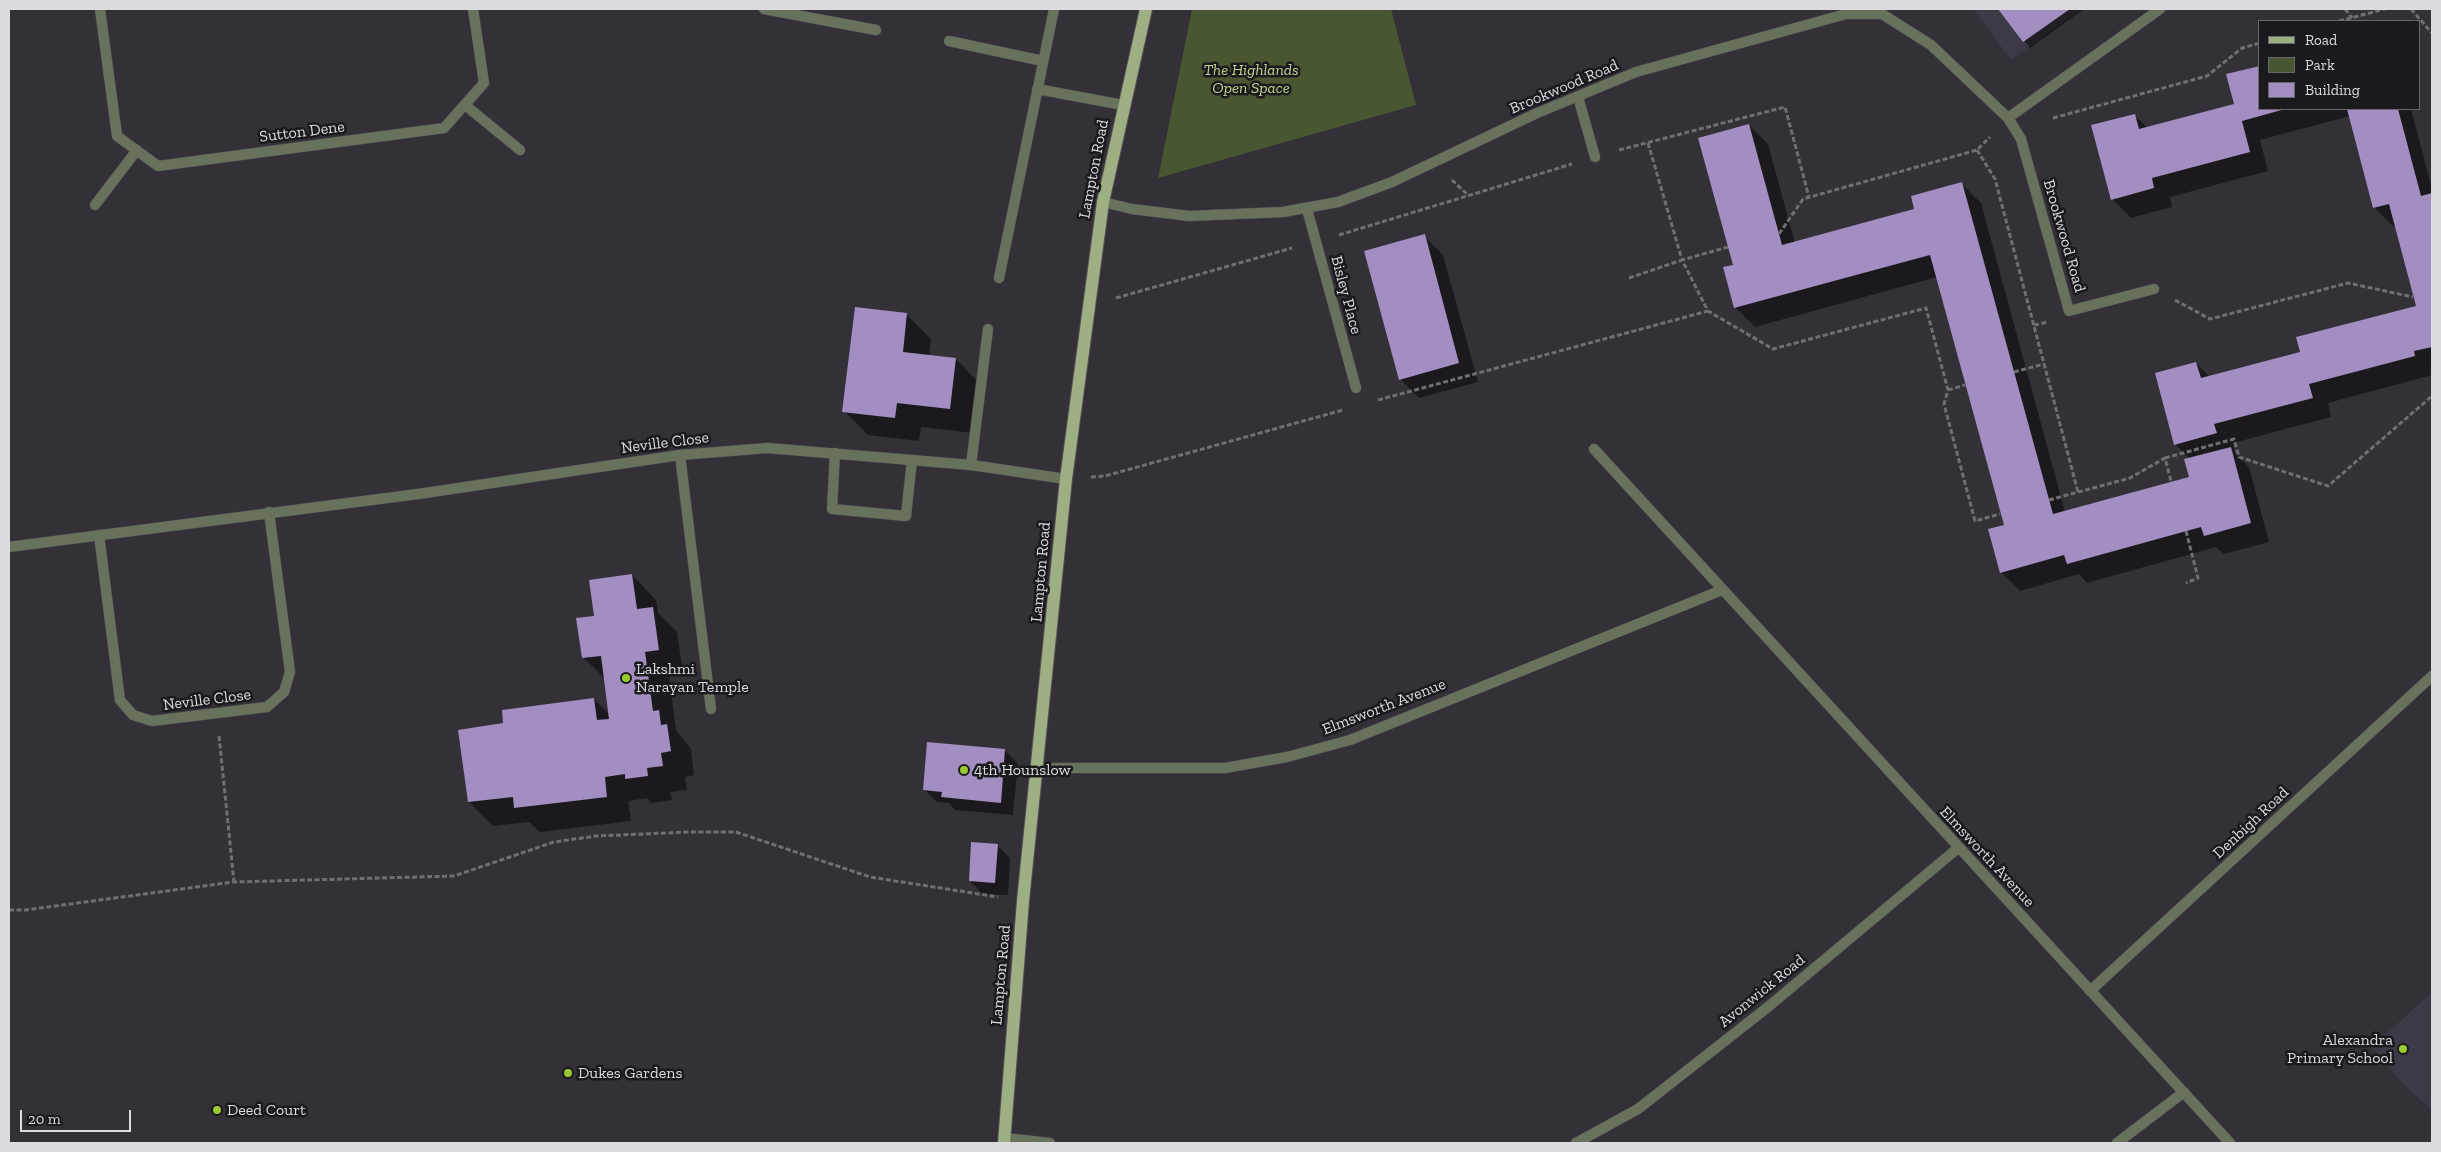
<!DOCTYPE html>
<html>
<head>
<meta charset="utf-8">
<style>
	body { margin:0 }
	#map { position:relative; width:2441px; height:1152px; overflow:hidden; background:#333038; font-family:"Zilla Slab",serif }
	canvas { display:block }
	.frame { position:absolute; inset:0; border:10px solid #dddbe0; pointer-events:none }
	.legend { position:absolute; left:2258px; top:20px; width:162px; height:90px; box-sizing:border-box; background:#1a191d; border:1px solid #68676b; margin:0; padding:6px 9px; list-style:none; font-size:15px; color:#dddbe0 }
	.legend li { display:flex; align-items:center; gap:10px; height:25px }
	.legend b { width:25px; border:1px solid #68676b }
	.scale { position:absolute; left:20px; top:1110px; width:111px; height:22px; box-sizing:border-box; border:2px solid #dddbe0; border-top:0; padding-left:6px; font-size:15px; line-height:18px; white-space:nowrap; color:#dddbe0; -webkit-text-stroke:4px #1a191d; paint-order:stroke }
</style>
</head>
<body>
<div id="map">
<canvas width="2441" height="1152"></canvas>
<div class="frame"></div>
<ul class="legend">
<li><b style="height:6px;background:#9eaf83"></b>Road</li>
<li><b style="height:14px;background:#485631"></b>Park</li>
<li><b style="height:14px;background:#a28ec0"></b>Building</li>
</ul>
<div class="scale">20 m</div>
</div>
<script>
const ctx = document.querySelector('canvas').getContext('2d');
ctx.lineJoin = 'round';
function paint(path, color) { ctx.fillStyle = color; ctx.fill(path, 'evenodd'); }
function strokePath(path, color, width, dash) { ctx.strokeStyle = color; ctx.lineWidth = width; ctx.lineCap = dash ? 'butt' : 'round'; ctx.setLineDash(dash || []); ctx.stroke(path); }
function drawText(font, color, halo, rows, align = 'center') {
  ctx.font = font + ' "Zilla Slab",serif'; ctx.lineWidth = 5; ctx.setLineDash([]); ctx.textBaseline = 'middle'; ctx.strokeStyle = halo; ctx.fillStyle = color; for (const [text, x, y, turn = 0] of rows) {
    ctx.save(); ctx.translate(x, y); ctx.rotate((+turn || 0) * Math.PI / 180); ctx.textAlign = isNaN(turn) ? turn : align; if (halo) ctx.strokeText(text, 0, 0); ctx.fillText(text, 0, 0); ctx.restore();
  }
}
paint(new Path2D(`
	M1973,9H2082L2011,60Z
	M2432,992V1110L2404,1085L2372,1047Z`), '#3e3946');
paint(new Path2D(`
	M1192,9H1391L1416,105L1158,178Z`), '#485631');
paint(new Path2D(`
	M2000,9H2084L2030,48Z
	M2374,19L2376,21H2365Z
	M2260,109H2411L2432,189V375L2328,403L2331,417L2233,443L2235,453L2249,467L2269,542L2224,554L2216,547L2087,583L2079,574L2020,591L2001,572L2005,526L1937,277L1755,327L1736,308L1725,268L1734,266L1749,125L1768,144L1795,243L1916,210L1962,184L1981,203L2065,512L2190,478V459L2175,444L2196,363L2210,377L2301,353L2417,306L2396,226H2393L2374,207L2350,116L2260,140L2268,171L2170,197L2172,207L2131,218L2112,199L2134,115L2148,128Z
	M1424,236L1443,255L1478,382L1419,398L1400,379Z
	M907,315L931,339L929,356L956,359L980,384L974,433L921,427L919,441L868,435L844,411Z
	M632,575L656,600L658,613L677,632L683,674L669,676L676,730L691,749L694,775L685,777L687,790L670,792L672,800L651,803L647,798L628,801L631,821L540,832L529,822L493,826L469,802L505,725L594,699L610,715L605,679L583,657L596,617Z
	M1005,751L1018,764L1013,815L955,810L949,803L937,802L924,789Z
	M997,845L1010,858L1008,895L983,894L970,881Z`), '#0007');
paint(new Path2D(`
	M1998,9H2070L2023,42Z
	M2260,66V109H2285L2242,121L2250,152L2152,178L2154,188L2111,200L2091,125L2135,114L2139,129L2234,104L2226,74Z
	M2347,109H2398L2421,196L2432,193V347L2414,351L2415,356L2309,384L2313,398L2214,424L2217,433L2174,445L2155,373L2196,362L2201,378L2300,352L2296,337L2416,306L2389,204L2373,208Z
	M1749,124L1782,245L1914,209L1911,196L1962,182L2053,514L2189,477L2184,459L2231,447L2251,523L2204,536L2201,527L2067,564L2064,555L2000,573L1988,529L2004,525L1930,255L1734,308L1723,267L1733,265L1698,138Z
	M1425,234L1459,363L1399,380L1364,251Z
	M855,307L907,313L903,352L956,358L950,409L897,403L895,418L842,412Z
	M632,574L637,609L653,607L659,650L645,652L653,711L659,710L661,725L667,724L671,751L661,753L663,766L647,768L648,776L625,779V774L605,777L607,797L514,808L513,797L468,802L458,730L503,723L502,710L594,698L597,720L609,719L601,656L582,658L576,618L594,616L589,580Z
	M927,742L1005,749L1001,803L941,797L942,792L923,790Z
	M971,842L998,844L995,883L969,881Z`), '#a28ec0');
const service = new Path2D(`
	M764,9L876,30
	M949,41L1043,61
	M1037,89L1123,105
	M1578,97L1595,157
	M999,278L1054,9
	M835,453L832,509L906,516L912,460
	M680,455L711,709
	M971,465L988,329`);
const minor = new Path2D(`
	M100,9L117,136L158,166L444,128L484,83L473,9
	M465,105L520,150
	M2008,118L2160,9
	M1103,202L1132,209L1189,216L1283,212L1338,202L1392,182L1535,114L1636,72L1846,14H1882L1931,45L2008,118L2021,139L2069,311L2154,289
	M95,205L137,150
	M1307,209L1356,388
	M1594,449L2230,1143
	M99,535L120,700L133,715L152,721L267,707L284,692L290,672L269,512
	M9,547L418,494L680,455L767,448L971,465L1066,479
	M1038,768H1225L1287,757L1350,740L1722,590
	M2090,991L2432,676
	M1005,1138L1050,1143
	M1576,1143L1638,1109L1768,1007L1958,848
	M2117,1143L2184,1092`);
const primary = new Path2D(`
	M1004,1143L1023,901L1066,479L1103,202L1146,9`);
strokePath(service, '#524f56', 11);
strokePath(minor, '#524f56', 11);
strokePath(primary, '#524f56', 14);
strokePath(new Path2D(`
	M2345,9L2352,18
	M2411,9L2432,33
	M2339,21L2385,9
	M2053,118L2207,76L2242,48L2260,43
	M1648,143L1682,260L1728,247
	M1619,150L1785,107L1809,197
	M1977,150L1995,179L2078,492
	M1452,180L1469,196
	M1779,234L1803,199L1977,150L1990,137
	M1339,235L1572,164
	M1629,278L1682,260L1708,311L1773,349L1926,308L1948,390L1944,404L1975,521L2000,514
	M1116,298L1292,248
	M2175,300L2210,319L2348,283L2413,297
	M2034,325L2048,322
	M2014,372L2044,364
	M1948,390L1965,385
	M1378,400L1708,311
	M2165,458L2234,439L2239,457L2328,486L2432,396
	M1091,477L1105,476L1343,410
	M2049,500L2130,478L2165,458L2171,481
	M2186,531L2198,578L2186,583
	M219,736L234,882
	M9,910H26L234,882L454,876L554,842L596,836L689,832H736L870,877L998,897`), '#706e75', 3, [5, 2.5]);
strokePath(service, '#68715c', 10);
strokePath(minor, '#68715c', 10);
strokePath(primary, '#9eaf83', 12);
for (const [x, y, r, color] of [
	[626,678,5,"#9cca32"],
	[964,770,5,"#9cca32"],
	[2403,1049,5,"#9cca32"],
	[568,1073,5,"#9cca32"],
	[217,1110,5,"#9cca32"]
]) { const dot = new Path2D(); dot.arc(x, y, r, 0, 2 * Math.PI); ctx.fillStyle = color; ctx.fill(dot); strokePath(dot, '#1a191d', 2); }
drawText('italic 16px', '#bdda8e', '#1a191d', [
	["The Highlands",1251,70],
	["Open Space",1251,88]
]);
drawText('16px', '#dddbe0', '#1a191d', [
	["Brookwood Road",1564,87,-23],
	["Sutton Dene",302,132,-7],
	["Lampton Road",1094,169,-79],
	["Brookwood Road",2064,236,74],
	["Bisley Place",1346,295,75],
	["Neville Close",665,443,-7],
	["Lampton Road",1041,572,-85],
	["Neville Close",207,700,-7],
	["Elmsworth Avenue",1384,707,-21],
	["Denbigh Road",2251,823,-43],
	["Elmsworth Avenue",1987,857,47],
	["Lampton Road",1001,975,-85],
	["Avonwick Road",1762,991,-39]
]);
drawText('16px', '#dddbe0', '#1a191d', [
	["Lakshmi",636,669],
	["Narayan Temple",636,687],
	["4th Hounslow",974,770],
	["Alexandra",2393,1040,"right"],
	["Primary School",2393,1058,"right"],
	["Dukes Gardens",578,1073],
	["Deed Court",227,1110]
], 'left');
</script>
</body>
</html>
